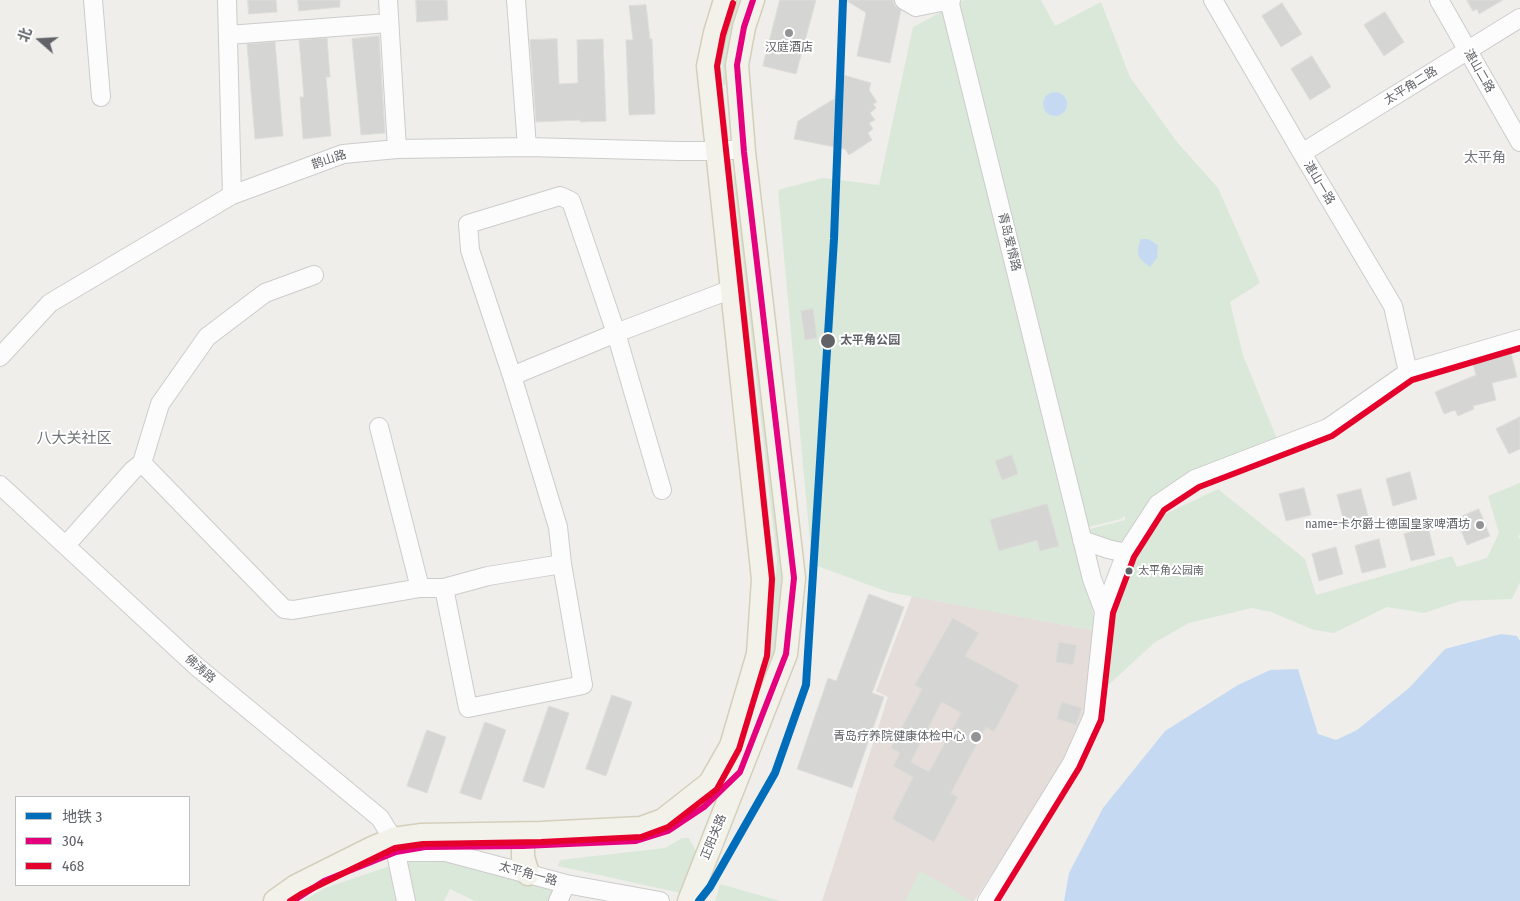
<!DOCTYPE html>
<html>
<head>
<meta charset="utf-8">
<style>
	body { margin:0 }
	#map { position:relative; width:1520px; height:901px; overflow:hidden; background:#efeeea; font-family:"Fira Sans Condensed","Noto Sans SC",sans-serif }
	canvas { display:block }
	.legend { position:absolute; left:15px; top:796px; width:175px; height:90px; box-sizing:border-box; background:#fff; border:1px solid #bfc0c2; margin:0; padding:6px 9px; list-style:none; font-size:15px; color:#606267 }
	.legend li { display:flex; align-items:center; gap:10px; height:25px }
	.legend b { width:25px; border:1px solid #bfc0c2 }
	.north { position:absolute; left:15px; top:15px; width:50px; height:50px; -webkit-text-stroke:4px #fff; paint-order:stroke; rotate:289deg; font-size:14px; font-weight:700; line-height:20px; text-align:center; color:#606267 }
	.north::after { content:''; display:block; margin:auto; width:18px; height:22px; background:#606267; clip-path:polygon(50% 0,100% 100%,50% 72%,0 100%) }
</style>
</head>
<body>
<div id="map">
<canvas width="1520" height="901"></canvas>
<ul class="legend">
<li><b style="height:6px;background:#006dbb"></b>地铁 3</li>
<li><b style="height:6px;background:#e5007d"></b>304</li>
<li><b style="height:6px;background:#e4002b"></b>468</li>
</ul>
<div class="north">北</div>
</div>
<script>
const ctx = document.querySelector('canvas').getContext('2d');
ctx.lineJoin = 'round';
function paint(path, color) { ctx.fillStyle = color; ctx.fill(path, 'evenodd'); }
function strokePath(path, color, width, dash) { ctx.strokeStyle = color; ctx.lineWidth = width; ctx.lineCap = dash ? 'butt' : 'round'; ctx.setLineDash(dash || []); ctx.stroke(path); }
function drawText(font, color, halo, rows, align = 'center') {
  ctx.font = font + ' "Fira Sans Condensed","Noto Sans SC",sans-serif'; ctx.lineWidth = 4; ctx.setLineDash([]); ctx.textBaseline = 'middle'; ctx.strokeStyle = halo; ctx.fillStyle = color; for (const [text, x, y, turn = 0] of rows) {
    ctx.save(); ctx.translate(x, y); ctx.rotate((+turn || 0) * Math.PI / 180); ctx.textAlign = isNaN(turn) ? turn : align; if (halo) ctx.strokeText(text, 0, 0); ctx.fillText(text, 0, 0); ctx.restore();
  }
}
paint(new Path2D(`
	M912,596L1097,631L1088,713L1065,761L974,901H822L888,697L876,691Z`), '#e4ddda');
paint(new Path2D(`
	M733,0H742L731,84L723,85L722,53Z
	M964,0H1041L1055,26L1101,2L1130,77L1177,142L1218,188L1260,283L1230,302L1243,355L1277,439L1195,472L1123,544L1089,537L1086,530L1125,520V516L1121,519L1088,527L1075,528L1097,631L888,592L812,564L778,190L823,178L879,185L913,27Z
	M741,173L785,558L781,619L770,678L748,717L762,675L773,618L777,560L733,175Z
	M1520,483V534L1518,537L1520,539V582L1512,599L1460,601L1424,613L1387,607L1334,633L1314,630L1271,612L1252,608L1189,623L1154,643L1103,690L1112,613L1135,553L1159,517L1218,489L1305,559L1316,595L1452,556L1457,567L1487,558L1499,533L1488,496Z
	M682,838H689L696,851L681,893L558,866L560,860L665,848Z
	M452,856L559,887L553,901H475L450,889L444,901H412L404,858Z
	M396,864L401,901H303L325,888Z
	M920,871L972,901H905Z
	M720,884L780,901H715Z`), '#dae8d9');
paint(new Path2D(`
	M1043 104a12 12 0 1 1 24 0a12 12 0 1 1-24 0Z
	M1141,239H1148L1158,245L1157,258L1150,267C1138,258 1135,254 1141,239Z
	M1501,634L1517,636L1520,641V901H1064L1069,873L1103,808L1165,731L1238,685L1270,670L1298,669L1318,734L1336,740L1357,730L1409,688L1445,649Z`), '#c5daf2');
const building = new Path2D(`
	M248,0H276L277,12L249,14Z
	M298,0H340V7L299,11Z
	M416,0H447L448,20L417,22Z
	M780,0H816L796,74L763,66Z
	M846,0H893L895,6L901,10L890,63L857,56L866,13Z
	M1467,0H1503L1479,14L1477,9L1473,11Z
	M1282,3L1302,34L1281,47L1262,16Z
	M646,5L650,39H652L655,114L629,115L626,40H633L629,6Z
	M1385,12L1404,42L1384,56L1364,25Z
	M379,36L385,133L361,135L352,39Z
	M327,38L330,77H326L331,136L303,139L300,97H304L299,40Z
	M557,39L559,84L578,83L577,40L603,39L606,121L580,122V120L536,122L530,40Z
	M275,42L283,136L255,139L247,44Z
	M1312,56L1331,87L1310,100L1291,69Z
	M840,74L871,83L869,90L877,102L873,104L876,108L870,113L875,120L869,123L873,129L868,133L872,140L849,155L845,149L794,139L798,121L834,99Z
	M813,309L817,338L805,340L801,311Z
	M1511,353L1517,377L1492,383L1496,400L1473,406L1474,409L1458,416L1455,410L1444,414L1435,392L1476,375L1473,364Z
	M1520,417V449L1509,454L1496,429Z
	M1012,455L1018,474L1002,480L995,461Z
	M1410,472L1417,499L1393,506L1386,479Z
	M1304,488L1311,515L1286,521L1279,494Z
	M1361,489L1368,516L1344,522L1337,495Z
	M1047,504L1059,546L1040,551L1037,540L999,551L990,520Z
	M1479,509L1490,536L1467,545L1456,519Z
	M1428,527L1435,555L1411,561L1404,534Z
	M1379,539L1386,567L1362,573L1355,546Z
	M1336,547L1343,574L1319,581L1312,554Z
	M869,594L904,607L872,693L884,697L852,788L797,769L828,678L836,681Z
	M953,618L979,633L965,656L1019,685L994,732L986,727L951,793L958,797L934,842L892,819L913,777L893,766L900,753L891,748L922,689L915,685ZM942,702L961,713L929,772L911,762Z
	M1059,642L1077,645L1073,665L1056,662Z
	M612,695L632,702L606,776L586,769Z
	M1062,702L1082,708L1076,725L1057,719Z
	M549,706L569,713L544,788L523,781Z
	M485,722L506,730L481,800L460,793Z
	M427,730L446,737L427,793L407,786Z`);
paint(building, '#d5d5d3');
strokePath(building, '#deddd9', 1);
const minor = new Path2D(`
	M93,0L101,97
	M227,0L232,195
	M388,0L397,149
	M516,0L527,147
	M904,0L916,7L951,0
	M949,0L1092,579L1104,611
	M1213,0L1302,153L1393,306L1408,372
	M1439,0L1520,142
	M228,35L389,23
	M1302,153L1520,18
	M0,357L50,303L232,195L343,154L397,149L527,147L679,151H717L744,149
	M512,376L616,333L732,289
	M379,427L420,588
	M142,463L284,609L293,610L420,588H444L488,576L562,564
	M0,485L196,666L380,818L393,839L406,901
	M1082,540L1108,549L1126,553
	M66,545L133,470L142,463L160,404L207,337L265,293L314,275
	M444,588L468,708L583,685L562,564L558,527L512,376L470,250L468,224L560,196L571,201L616,333L662,490
	M396,852H446L566,884L660,901
	M558,901L566,884
	M987,901L1072,763L1093,716L1104,611L1126,553L1158,504L1195,479L1328,428L1408,372L1520,339`);
const major = new Path2D(`
	M523,834V857L528,874
	M275,901L296,886L372,848L393,839L422,835L541,833L641,828L663,820L710,783L731,746L758,654L763,579L708,66L715,33L725,0
	M689,901L786,654L794,578L744,152L737,65L744,27L753,0`);
strokePath(minor, '#cccccb', 20);
strokePath(major, '#d4cfbb', 25);
strokePath(minor, '#fdfcfc', 18);
strokePath(major, '#f2f2ea', 22);
strokePath(new Path2D(`
	M293,901L324,881L396,852L425,847L523,846L636,841L668,831L704,807L740,772L786,654L794,578L744,152L737,65L744,27L753,0`), '#e5007d', 6);
strokePath(new Path2D(`
	M290,901L301,894L395,848L423,844L541,842L641,837L668,827L717,789L739,749L767,656L772,579L717,66L723,35L733,3
	M997,901L1079,768L1101,720L1113,613L1134,557L1164,510L1199,487L1332,436L1412,380L1520,348`), '#e4002b', 6);
strokePath(new Path2D(`
	M699,901L710,887L775,773L806,685L834,239L843,0`), '#006dbb', 8);
for (const [x, y, r, color] of [
	[789,33,5,"#929395"],
	[828,341,8,"#606267"],
	[1480,525,5,"#929395"],
	[1129,571,4.5,"#606267"],
	[976,737,6,"#929395"]
]) { const dot = new Path2D(); dot.arc(x, y, r, 0, 2 * Math.PI); ctx.fillStyle = color; ctx.fill(dot); strokePath(dot, '#fff', 2); }
drawText('11px', '#606267', '#fff', [
	["太平角公园南",1138,571]
], 'left');
drawText('12px', '#606267', '#fff', [
	["汉庭酒店",789,48,"center"],
	["name=卡尔爵士德国皇家啤酒坊",1470,525],
	["青岛疗养院健康体检中心",965,737]
], 'right');
drawText('12px', '#606267', '#fff', [
	["湛山二路",1479,71,60],
	["太平角二路",1411,86,-32],
	["鹊山路",329,160,-18],
	["湛山一路",1319,183,59],
	["青岛爱情路",1009,242,76],
	["佛涛路",200,669,41],
	["正阳关路",714,837,-68],
	["太平角一路",528,874,15]
]);
drawText('bold 12px', '#606267', '#fff', [
	["太平角公园",840,341]
], 'left');
drawText('14px', '#717479', '#fff', [
	["太平角",1485,158]
]);
drawText('15px', '#717479', '#fff', [
	["八大关社区",74,439]
]);
</script>
</body>
</html>
